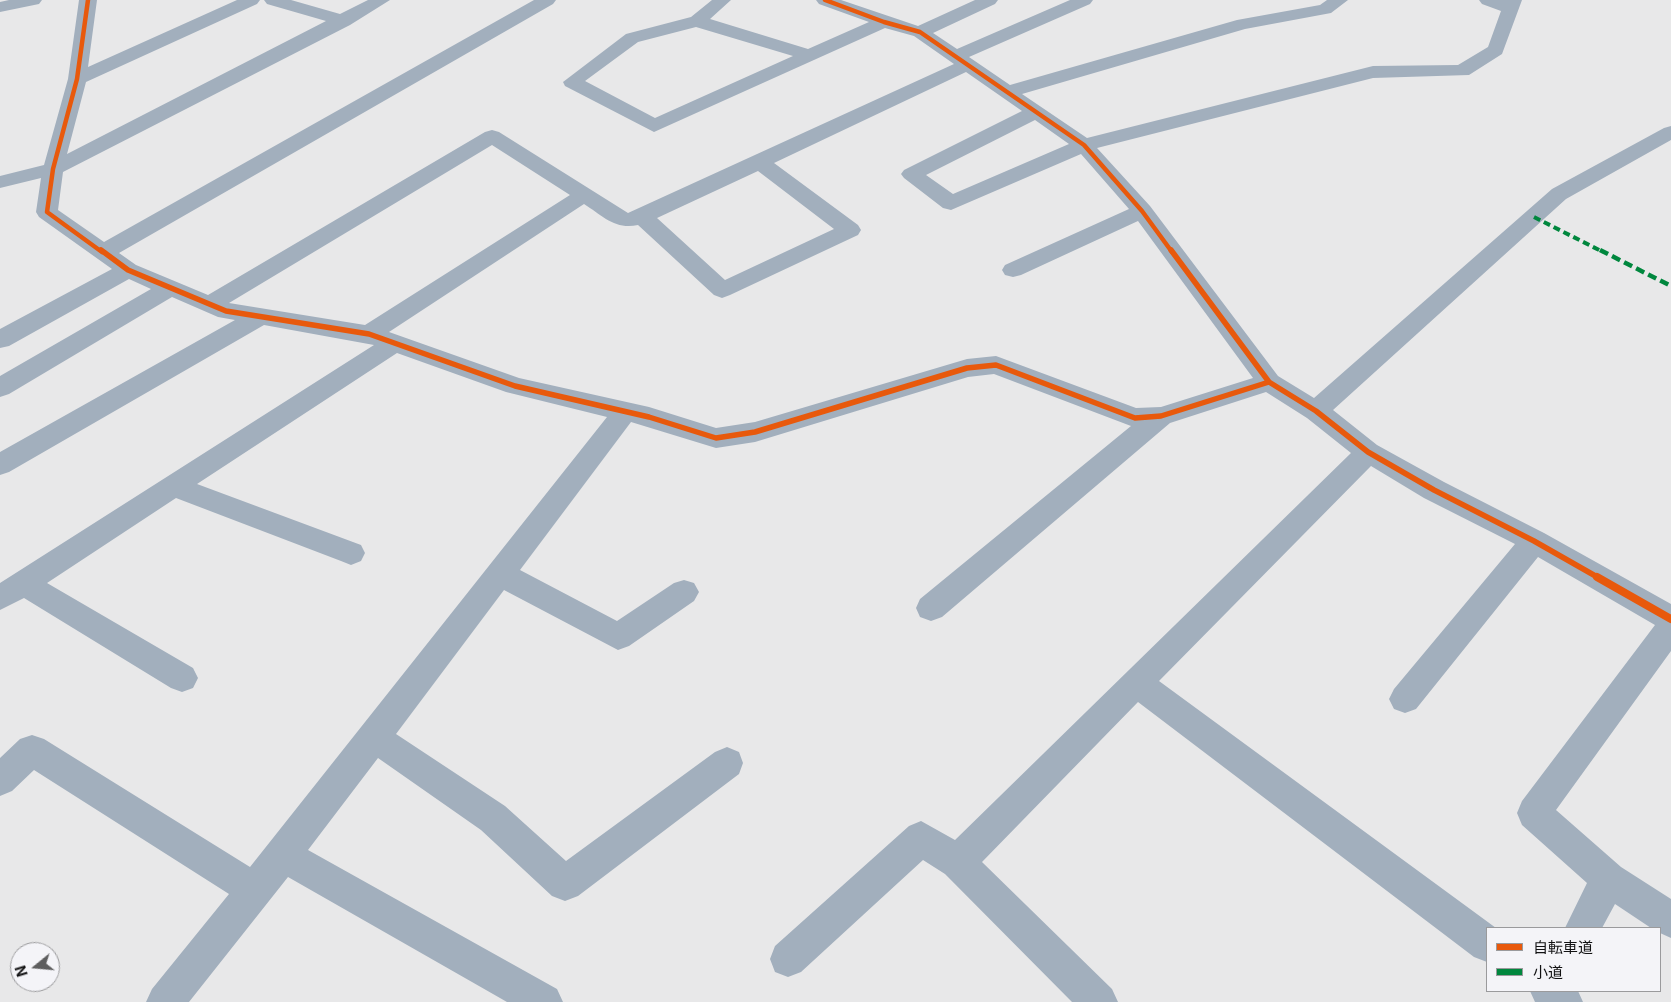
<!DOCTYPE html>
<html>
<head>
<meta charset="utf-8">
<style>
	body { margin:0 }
	#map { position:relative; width:1671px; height:1002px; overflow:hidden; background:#e8e8e9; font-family:Inter,"Noto Sans JP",sans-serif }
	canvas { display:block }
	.legend { position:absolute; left:1486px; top:927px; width:175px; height:65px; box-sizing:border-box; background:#f4f4f8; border:1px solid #9a9a9c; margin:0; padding:6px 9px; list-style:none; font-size:15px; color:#121213 }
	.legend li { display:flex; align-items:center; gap:10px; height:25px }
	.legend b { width:25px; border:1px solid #9a9a9c }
	.north { position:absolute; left:10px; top:942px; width:50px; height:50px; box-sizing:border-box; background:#f4f4f8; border:1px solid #9a9a9c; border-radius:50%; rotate:253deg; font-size:14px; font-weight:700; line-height:20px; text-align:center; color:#121213 }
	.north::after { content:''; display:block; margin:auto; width:18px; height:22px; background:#5d5d5e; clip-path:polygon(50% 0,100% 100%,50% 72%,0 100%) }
</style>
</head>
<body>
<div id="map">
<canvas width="1671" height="1002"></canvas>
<ul class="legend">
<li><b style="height:6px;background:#e8590c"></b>自転車道</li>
<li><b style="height:6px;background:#00873e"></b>小道</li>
</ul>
<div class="north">N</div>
</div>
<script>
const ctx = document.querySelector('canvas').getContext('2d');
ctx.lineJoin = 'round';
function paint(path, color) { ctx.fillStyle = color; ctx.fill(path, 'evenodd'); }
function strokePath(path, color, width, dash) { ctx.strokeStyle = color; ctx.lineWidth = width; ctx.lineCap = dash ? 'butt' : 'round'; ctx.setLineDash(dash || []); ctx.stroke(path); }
paint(new Path2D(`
	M9,0H42L39,4L0,12V2Z
	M79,0H97L88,67L237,0H260L257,4L86,82L67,154L326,21L267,4L264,0H291L340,14L368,0H390L350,25L63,172L58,210L104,242L534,0H556L553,4L119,253L136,265L208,295L485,132L492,130L499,132L628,213L954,64L914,36L885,28L654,132L565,86L563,82L626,34L691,17L712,0H731L710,19L808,49L869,22L819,4L816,0H841L918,26L975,0H998L995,4L933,33L957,49L1070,0H1093L1090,4L969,57L1010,85L1237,20L1320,5L1327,0H1348L1331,13L1245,29L1022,94L1087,138L1373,66L1458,65L1488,47L1501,11L1482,4L1479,0H1522L1502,54L1469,75L1373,78L1097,148L1150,206L1278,376L1314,398L1552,189L1664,128L1671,126V140L1566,199L1333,410L1377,445L1444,482L1544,533L1671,604V651L1556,810L1621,867L1671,899V938L1660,933V928H1651L1615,904L1602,928H1565L1587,883L1522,825L1517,813L1522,801L1655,625L1538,557L1416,709L1405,713L1394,709L1389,699L1394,689L1515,544L1424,498L1371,466L1159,681L1496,928H1487V962L1474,957L1138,702L982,862L1112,989L1118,1002H1072L945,874L923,860L801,972L788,977L775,972L770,959L775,946L909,826L921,821L955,840L1351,453L1307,418L1266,392L1170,423L942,617L931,621L920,617L916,608L920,599L1131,426L994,374L968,377L755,442L716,448L631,422L520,570L617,621L674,583L684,580L694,583L699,592L694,601L629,646L618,650L504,590L396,734L505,806L566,861L715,752L727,747L739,752L743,763L739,774L578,896L565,901L552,896L481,830L378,758L308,850L557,989L563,1002H507L288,877L189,1002H146L152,989L229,894L34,770L12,791L0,796V758L20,739L32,735L44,739L250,867L607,417L506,392L397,353L197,484L361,545L365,553L361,561L351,565L341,561L176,498L47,583L193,668L198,678L193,688L182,692L171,688L24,598L0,610V583L374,345L264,325L9,472L0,475V452L235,320L218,317L172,297L9,394L0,397V376L151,289L129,279L9,346L0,348V329L112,269L39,217L36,212L41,178L0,188V176L44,165L68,79ZM696,27L793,56L655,118L585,81L638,42ZM966,72L1022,111L904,170L901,174L904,178L943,208L951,210L1081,154L1129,209L1005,265L1002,270L1005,275L1013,277L1021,275L1138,221L1253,378L1161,407L1136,408L996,356L967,359L755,422L716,428L649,407L519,378L389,332L584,204C603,216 615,230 638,225L714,295L722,298L730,295L858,235L861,230L858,225L774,163ZM1035,120L1069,144L953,194L926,175ZM492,145L570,195L365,325L229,303ZM758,171L834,229L725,280L657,218Z
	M1530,991H1578L1583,1002H1535Z`), '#a2afbd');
strokePath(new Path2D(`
	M1534,217L1603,252`), '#00873e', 4, [7, 4]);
strokePath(new Path2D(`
	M1600,250L1671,286`), '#00873e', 4.5, [9, 4.5]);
strokePath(new Path2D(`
	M88,0L77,79L53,169L47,212L102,252
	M825,0L884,22L920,32L1084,145L1142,211L1172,252`), '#e8590c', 4.5);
strokePath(new Path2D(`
	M101,250L128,270L226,311L369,334L515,386L649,417L716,438L755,432L967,368L996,365L1135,418L1161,416L1269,382
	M1171,250L1269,382L1316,411L1368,452L1434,490L1534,541L1599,578`), '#e8590c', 5.5);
strokePath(new Path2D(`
	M1597,577L1671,619`), '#e8590c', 8);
</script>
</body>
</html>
